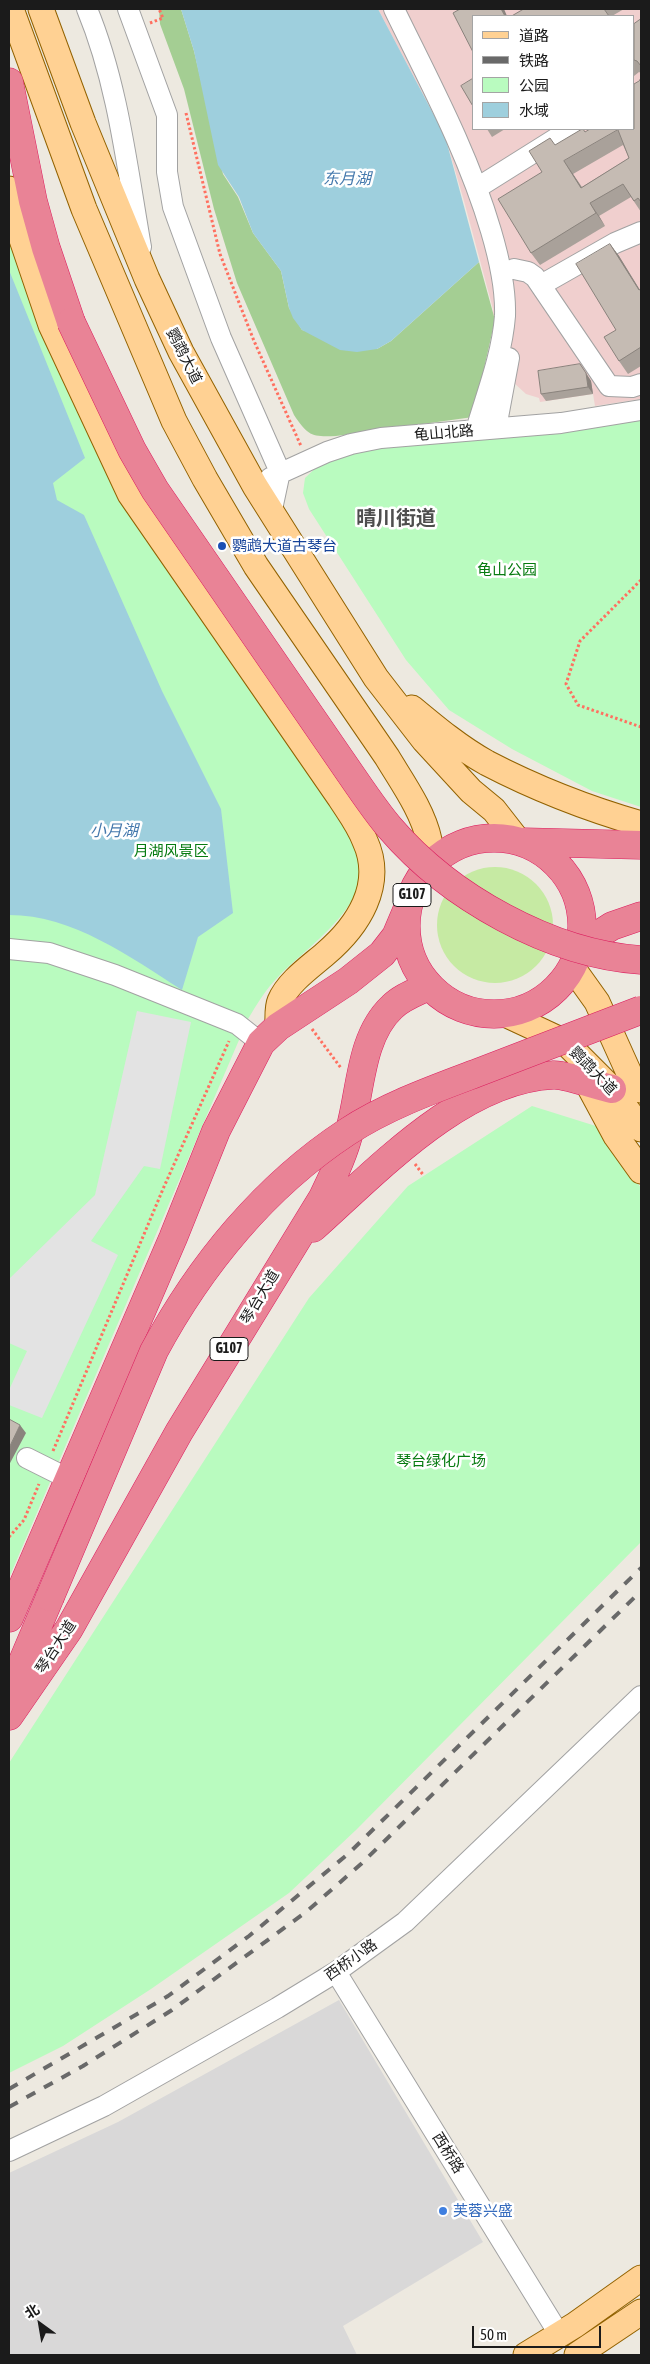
<!DOCTYPE html>
<html>
<head>
<meta charset="utf-8">
<style>
	body { margin:0 }
	#map { position:relative; width:650px; height:2364px; overflow:hidden; background:#ede9e0; font-family:"Asap Condensed","Noto Sans SC",sans-serif }
	canvas { display:block }
	.frame { position:absolute; inset:0; border:10px solid #1b1b1b; pointer-events:none }
	.legend { position:absolute; left:472px; top:15px; width:162px; height:115px; box-sizing:border-box; background:#fff; border:1px solid #a4a4a4; margin:0; padding:6px 9px; list-style:none; font-size:15px; color:#1b1b1b }
	.legend li { display:flex; align-items:center; gap:10px; height:25px }
	.legend b { width:25px; border:1px solid #a4a4a4 }
	.north { position:absolute; left:15px; top:2299px; width:50px; height:50px; -webkit-text-stroke:4px #fff; paint-order:stroke; rotate:328deg; font-size:14px; font-weight:700; line-height:20px; text-align:center; color:#1b1b1b }
	.north::after { content:''; display:block; margin:auto; width:18px; height:22px; background:#1b1b1b; clip-path:polygon(50% 0,100% 100%,50% 72%,0 100%) }
	.scale { position:absolute; left:472px; top:2326px; width:129px; height:22px; box-sizing:border-box; border:2px solid #1b1b1b; border-top:0; padding-left:6px; font-size:15px; line-height:18px; white-space:nowrap; color:#1b1b1b; -webkit-text-stroke:4px #fff; paint-order:stroke }
</style>
</head>
<body>
<div id="map">
<canvas width="650" height="2364"></canvas>
<div class="frame"></div>
<ul class="legend">
<li><b style="height:6px;background:#ffd193"></b>道路</li>
<li><b style="height:6px;background:#696969"></b>铁路</li>
<li><b style="height:14px;background:#b9fbbf"></b>公园</li>
<li><b style="height:14px;background:#9ecfdd"></b>水域</li>
</ul>
<div class="north">北</div>
<div class="scale">50 m</div>
</div>
<script>
const ctx = document.querySelector('canvas').getContext('2d');
ctx.lineJoin = 'round';
function paint(path, color) { ctx.fillStyle = color; ctx.fill(path, 'evenodd'); }
function strokePath(path, color, width, dash) { ctx.strokeStyle = color; ctx.lineWidth = width; ctx.lineCap = dash ? 'butt' : 'round'; ctx.setLineDash(dash || []); ctx.stroke(path); }
function drawText(font, color, halo, rows, align = 'center') {
  ctx.font = font + ' "Asap Condensed","Noto Sans SC",sans-serif'; ctx.lineWidth = 5; ctx.setLineDash([]); ctx.textBaseline = 'middle'; ctx.strokeStyle = halo; ctx.fillStyle = color; for (const [text, x, y, turn = 0] of rows) {
    ctx.save(); ctx.translate(x, y); ctx.rotate((+turn || 0) * Math.PI / 180); ctx.textAlign = isNaN(turn) ? turn : align; if (halo) ctx.strokeText(text, 0, 0); ctx.fillText(text, 0, 0); ctx.restore();
  }
}
paint(new Path2D(`
	M339,2000L483,2242L343,2326L357,2355H9V2173L118,2122Z`), '#d9d8d8');
paint(new Path2D(`
	M378,9H641V399L595,406L593,394L540,402L539,398L526,394L514,383L482,379L494,330L493,309L464,201L445,136ZM474,16H634V129H474Z`), '#f0cfce');
paint(new Path2D(`
	M437 925a58 58 0 1 1 116 0a58 58 0 1 1-116 0Z`), '#c6eaa3');
paint(new Path2D(`
	M159,9H181L194,51L223,174L238,197L253,233L281,271L289,308L302,330L377,349L391,341L479,262L495,320L473,417L336,436C312,437 308,436 294,415L237,283L214,209L184,89L160,24Z`), '#a4ce93');
paint(new Path2D(`
	M9,223L346,823C351,838 359,854 360,870C364,909 303,951 279,976C266,989 257,1004 248,1019L9,1578Z
	M641,420V807L592,791L512,749L449,710L406,660L309,509L303,493L305,478L326,458L361,448Z
	M532,1106L599,1127L641,1188V1542L356,1830L289,1893L151,1989L63,2046L9,2073V1763L309,1298L408,1186Z`), '#b9fbbf');
paint(new Path2D(`
	M137,1011L191,1022L160,1169L144,1166L91,1241L118,1255L42,1418L9,1405V1390L27,1351L9,1343V1279L95,1195Z`), '#e3e3e3');
paint(new Path2D(`
	M181,9H378L445,136L479,262L391,341L377,349L357,352L340,350L302,330L293,318L289,308L281,271L253,233L239,197L218,165L194,51Z
	M9,270L85,458L53,483L57,500L84,515L162,691L221,809L233,913L198,937L182,990C130,957 73,915 9,915Z`), '#9ecfdd');
const minor = new Path2D(`
	M87,9C118,84 127,167 141,247
	M128,9L167,115V172L173,207L221,338L280,472L271,514
	M394,9C429,81 468,153 491,231C499,258 506,287 505,316C502,355 487,393 476,430
	M477,188L571,129
	M514,269L528,272L535,277L609,386L632,387L641,384
	M541,285L615,243L641,232
	M496,428L509,358
	M270,478L327,452L351,444L381,438L561,423L641,410
	M9,949L49,953L115,975L237,1024L261,1043
	M27,1458L69,1479
	M336,1972L559,2334
	M9,2151L104,2106L277,2008L336,1972L405,1922L641,1696`);
const major = new Path2D(`
	M11,9L84,209L174,421L205,479L256,566L387,757C402,782 423,811 429,840C431,849 427,862 425,871
	M41,9L83,123L147,279L181,352L255,486L376,678L424,740L471,791L494,810L519,842
	M9,189L14,216L51,325L130,494L340,798C349,812 359,825 365,841C385,885 358,926 325,954C310,967 288,982 280,1001C277,1008 278,1019 278,1027
	M412,708C436,728 460,748 487,763C535,788 589,809 641,824
	M572,967L597,1002L629,1073L641,1090
	M505,1014L565,1042L612,1089L641,1129
	M588,1084L616,1136L641,1171
	M526,2355L575,2325L641,2278
	M577,2355L641,2312`);
const highway = new Path2D(`
	M9,82L33,201L46,248L71,322
	M406 926a88 88 0 1 1 176 0a88 88 0 1 1-176 0Z
	M523,842L641,845
	M579,947L612,926L641,916
	M313,1228C377,1171 462,1079 553,1075C564,1074 598,1086 612,1089
	M9,1618L173,1238L216,1131L261,1043L278,1027L348,981L382,954L396,936L407,910
	M9,1694L50,1597
	M9,1716L69,1629L179,1432L323,1197C334,1174 344,1154 350,1129C361,1090 360,1037 392,1007C402,997 417,992 429,986L431,989`);
strokePath(minor, '#a2a2a2', 22);
strokePath(major, '#926200', 27);
strokePath(highway, '#db1d5e', 29);
strokePath(new Path2D(`
	M150,23L163,18L159,9
	M186,113L220,254L254,341L301,446
	M641,580L580,641L566,684L578,705L641,727
	M312,1029L341,1068
	M415,1164L424,1176
	M53,1451L163,1189L229,1041
	M9,1537L24,1520L39,1484`), '#ff7060', 3, [2.5, 2.5]);
strokePath(minor, '#fff', 20);
strokePath(major, '#ffd193', 25);
strokePath(highway, '#e98396', 28);
strokePath(new Path2D(`
	M9,2089L168,1996L249,1936L348,1854L641,1568
	M9,2107L83,2066L172,2010L306,1912L361,1864L641,1591`), '#696969', 4, [10, 10]);
const highwayBridge = new Path2D(`
	M71,322L132,450L155,490L356,782C367,798 378,814 390,828C449,897 551,954 641,960
	M50,1597L154,1351C200,1265 265,1186 347,1132C388,1105 437,1088 482,1071C535,1051 588,1030 641,1010`);
strokePath(highwayBridge, '#db1d5e', 29, []);
strokePath(highwayBridge, '#e98396', 28);
paint(new Path2D(`
	M524,9H624L612,16H512Z
	M641,19V73L639,72L634,76V24Z
	M641,78V212L631,197L599,216L605,226L540,265L531,253L542,172L556,145L585,132L634,129L639,81ZM623,145L629,158L582,187L573,174Z
	M487,129H505L492,137Z
	M610,244L619,256L640,290L641,289V366L628,374L619,361Z
	M580,364L591,381L593,394L546,401L541,394Z`), '#a9a19a');
paint(new Path2D(`
	M501,9H504L507,16H505Z
	M564,161L573,174L590,201L581,188Z
	M590,203L599,216L605,226L596,213Z
	M610,244L619,256L641,292L639,290Z
	M586,373L591,381L593,394L588,387Z
	M20,1425L26,1433L9,1465V1448Z`), '#8a837d');
const building = new Path2D(`
	M459,9H501L505,16H474V54L453,13L460,9Z
	M524,9H604L609,16H512Z
	M641,19V66L637,61L634,60V24Z
	M474,78V108L461,86Z
	M641,78V202L638,198L634,201L623,184L590,203L596,213L531,253L498,199L542,172L529,151L550,138L555,145L582,129H583L585,132L590,129H634V84L639,81ZM618,130L629,158L581,188L564,161Z
	M610,244L639,290L641,289V347L619,361L604,337L616,330L576,264Z
	M580,364L586,373L588,387L541,394L538,371Z
	M9,1419L20,1425L9,1448Z`);
paint(building, '#c5bbb3');
strokePath(building, '#8a837d', 1);
for (const [x, y, r, color] of [
	[222,546,5,"#1a4fb4"],
	[443,2211,5,"#3f7fe0"]
]) { const dot = new Path2D(); dot.arc(x, y, r, 0, 2 * Math.PI); ctx.fillStyle = color; ctx.fill(dot); strokePath(dot, '#fff', 2); }
for (const [x, y, w] of [
	[412,895,38],
	[229,1349,38]
]) { const box = new Path2D(); box.roundRect(x - w / 2, y - 11.5, w, 23, 4); ctx.fillStyle = '#fff'; ctx.fill(box); strokePath(box, '#1b1b1b', 1); }
drawText('bold 14px', '#1b1b1b', null, [
	["G107",412,895],
	["G107",229,1349]
]);
drawText('15px', '#1b1b1b', '#fff', [
	["鹦鹉大道",184,356,63],
	["龟山北路",444,433,-5],
	["鹦鹉大道",593,1071,46],
	["琴台大道",260,1297,-59],
	["琴台大道",56,1647,-57],
	["西桥小路",351,1960,-35],
	["西桥路",448,2153,58]
]);
drawText('15px', '#164399', '#fff', [
	["鹦鹉大道古琴台",232,546]
], 'left');
drawText('15px', '#077b11', '#fff', [
	["龟山公园",507,570],
	["月湖风景区",171,851],
	["琴台绿化广场",441,1461]
]);
drawText('15px', '#366cbe', '#fff', [
	["芙蓉兴盛",453,2211]
], 'left');
drawText('italic 16px', '#4579ad', '#fff', [
	["东月湖",347,179],
	["小月湖",114,831]
]);
drawText('bold 20px', '#4e4e4e', '#fff', [
	["晴川街道",396,519]
]);
</script>
</body>
</html>
